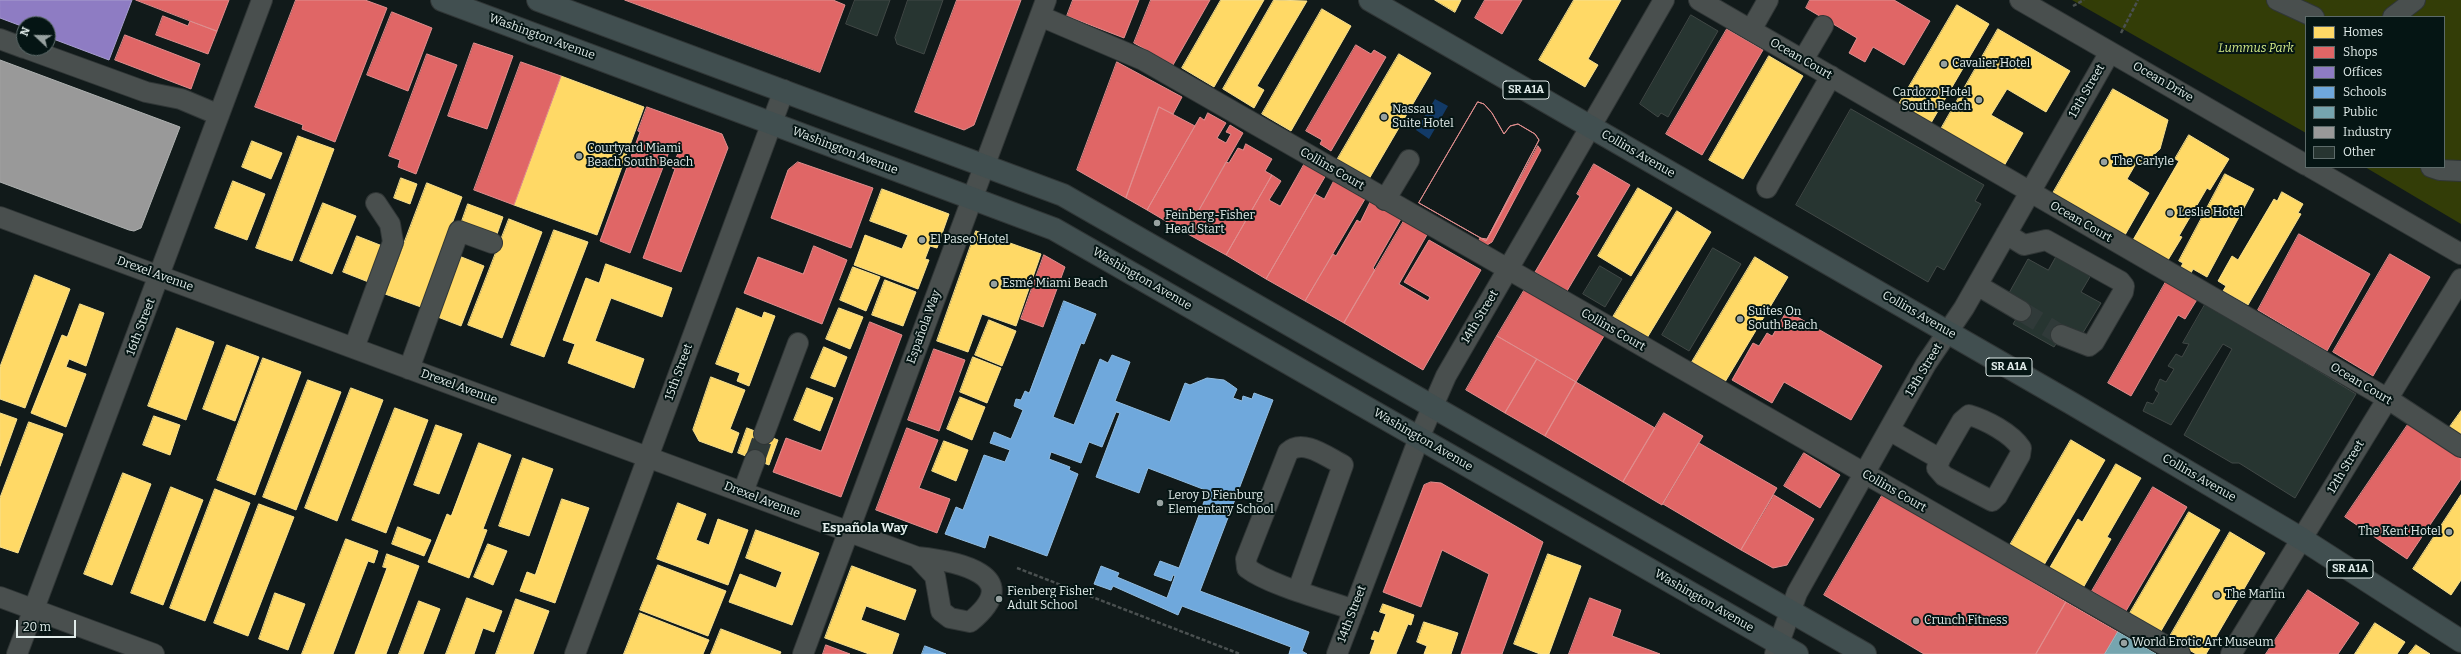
<!DOCTYPE html>
<html>
<head>
<meta charset="utf-8">
<style>
	body { margin:0 }
	#map { position:relative; width:2461px; height:654px; overflow:hidden; background:#111a1a; font-family:Bitter,serif }
	canvas { display:block }
	.legend { position:absolute; left:2305px; top:16px; width:140px; height:152px; box-sizing:border-box; background:#051514; border:1px solid #5d6b6a; margin:0; padding:5px 7px; list-style:none; font-size:12px; color:#e1ecea }
	.legend li { display:flex; align-items:center; gap:8px; height:20px }
	.legend b { width:20px; border:1px solid #5d6b6a }
	.north { position:absolute; left:16px; top:16px; width:40px; height:40px; box-sizing:border-box; background:#051514; border:1px solid #5d6b6a; border-radius:50%; rotate:292deg; font-size:11px; font-weight:700; line-height:16px; text-align:center; color:#e1ecea }
	.north::after { content:''; display:block; margin:auto; width:14px; height:18px; background:#98a2a1; clip-path:polygon(50% 0,100% 100%,50% 72%,0 100%) }
	.scale { position:absolute; left:16px; top:620px; width:60px; height:18px; box-sizing:border-box; border:2px solid #e1ecea; border-top:0; padding-left:5px; font-size:12px; line-height:14px; white-space:nowrap; color:#e1ecea; -webkit-text-stroke:3px #051514; paint-order:stroke }
</style>
</head>
<body>
<div id="map">
<canvas width="2461" height="654"></canvas>
<ul class="legend">
<li><b style="height:11px;background:#ffd966"></b>Homes</li>
<li><b style="height:11px;background:#e06666"></b>Shops</li>
<li><b style="height:11px;background:#8e7cc3"></b>Offices</li>
<li><b style="height:11px;background:#6fa8dc"></b>Schools</li>
<li><b style="height:11px;background:#76a5af"></b>Public</li>
<li><b style="height:11px;background:#999"></b>Industry</li>
<li><b style="height:11px;background:#273531"></b>Other</li>
</ul>
<div class="north">N</div>
<div class="scale">20 m</div>
</div>
<script>
const ctx = document.querySelector('canvas').getContext('2d');
ctx.lineJoin = 'round';
function paint(path, color) { ctx.fillStyle = color; ctx.fill(path, 'evenodd'); }
function strokePath(path, color, width, dash) { ctx.strokeStyle = color; ctx.lineWidth = width; ctx.lineCap = dash ? 'butt' : 'round'; ctx.setLineDash(dash || []); ctx.stroke(path); }
function drawText(font, color, halo, rows, align = 'center') {
  ctx.font = font + ' Bitter,serif'; ctx.lineWidth = 4; ctx.setLineDash([]); ctx.textBaseline = 'middle'; ctx.strokeStyle = halo; ctx.fillStyle = color; for (const [text, x, y, turn = 0] of rows) {
    ctx.save(); ctx.translate(x, y); ctx.rotate((+turn || 0) * Math.PI / 180); ctx.textAlign = isNaN(turn) ? turn : align; if (halo) ctx.strokeText(text, 0, 0); ctx.fillText(text, 0, 0); ctx.restore();
  }
}
paint(new Path2D(`
	M2072,0H2461V224L2365,167H2444V17H2306V133Z`), '#333d07');
paint(new Path2D(`
	M1435,99L1448,106L1429,139L1416,130Z`), '#123a67');
const homes = new Path2D(`
	M1221,0H1264L1214,87L1182,68Z
	M1274,0L1307,1L1257,86L1264,90L1254,108L1223,89Z
	M1435,0H1461L1455,12Z
	M1574,0H1621L1588,59L1598,65L1585,87L1539,60Z
	M1957,5L1989,24L1931,123L1899,104Z
	M1322,9L1351,26L1291,131L1262,114Z
	M1998,29L2070,71L2046,112L2007,89L1991,115L2023,133L2004,166L1941,129Z
	M1399,54L1431,73L1369,179L1337,160Z
	M1769,56L1803,76L1743,179L1709,160Z
	M561,76L644,107L597,235L514,205Z
	M2113,89L2168,120L2160,149L2145,163L2138,160L2127,179L2149,193L2125,235L2053,193Z
	M2189,135L2229,159L2210,190L2207,188L2179,236L2182,237L2168,260L2133,240L2179,161L2175,159Z
	M298,136L334,149L292,261L256,248Z
	M252,141L282,153L271,179L242,167Z
	M2225,174L2254,189L2207,277L2193,269L2191,273L2181,267L2183,263L2179,261Z
	M401,178L417,184L410,204L394,198Z
	M233,181L265,194L247,240L215,228Z
	M427,183L462,197L421,307L385,294Z
	M1638,188L1672,208L1631,276L1598,256Z
	M882,189L949,214L937,248L930,246L925,259L929,260L918,289L854,265L865,235L902,249L908,235L870,221Z
	M2282,192L2303,204L2298,213L2301,214L2248,305L2223,291L2226,286L2218,281L2232,256L2238,260L2274,199L2277,201Z
	M323,203L356,216L332,274L300,261Z
	M468,204L503,217L496,237L461,224Z
	M1677,211L1711,232L1647,338L1613,317Z
	M509,219L542,232L502,338L468,325Z
	M554,230L588,242L544,357L511,345Z
	M976,231L1041,254L1016,326L982,314L968,352L937,341Z
	M357,236L385,247L371,283L343,272Z
	M454,254L484,266L461,326L430,314Z
	M1755,257L1788,277L1725,382L1692,362Z
	M606,264L672,288L662,317L611,298L595,341L644,359L634,388L568,363L575,344L563,340L586,278L599,283Z
	M853,267L880,277L866,311L840,300Z
	M35,275L70,289L25,408L0,399V367Z
	M885,280L916,292L903,326L872,315Z
	M80,304L104,313L86,366L69,359L66,367L86,374L66,427L31,413L62,335L67,337Z
	M737,308L762,318L764,312L775,316L749,386L737,381L740,373L716,364Z
	M839,308L863,317L850,349L826,339Z
	M989,320L1016,331L1002,366L975,355Z
	M177,328L214,342L186,420L148,406Z
	M227,345L259,357L235,421L203,409Z
	M824,347L847,357L835,387L811,378Z
	M973,357L1001,368L987,403L960,392Z
	M263,358L301,372L255,495L217,480Z
	M711,377L745,390L730,429L739,433L732,453L699,441L693,430Z
	M308,380L341,392L296,510L263,497Z
	M351,388L383,400L337,521L305,508Z
	M807,388L833,398L820,431L794,420Z
	M960,397L985,407L972,440L947,429Z
	M395,408L428,420L386,533L352,520Z
	M2461,411V436L2449,428Z
	M0,413L17,419L0,466Z
	M154,416L180,425L170,455L143,445Z
	M29,422L63,434L18,553L0,547V498Z
	M436,425L462,434L439,494L414,485Z
	M747,428L778,440L769,465L738,453Z
	M2071,440L2105,460L2044,565L2010,545Z
	M944,441L968,450L956,481L932,471Z
	M479,443L511,455L483,529L487,530L469,578L428,562L447,514L451,516Z
	M523,458L553,469L529,536L499,526Z
	M2116,464L2141,478L2107,537L2111,539L2083,588L2049,569L2078,519L2082,522Z
	M123,473L151,484L112,585L84,574Z
	M171,487L203,500L163,605L131,593Z
	M215,489L250,503L205,621L170,608Z
	M2461,495V580L2451,595L2413,569Z
	M562,499L589,508L555,603L520,591L527,572L535,575Z
	M678,503L706,514L696,540L709,545L718,519L748,530L728,585L657,559Z
	M259,504L294,517L248,636L214,623Z
	M2189,512L2220,530L2161,631L2130,613Z
	M398,527L431,540L424,556L392,544Z
	M756,530L819,553L792,625L729,602L740,574L776,588L782,572L746,558Z
	M2230,532L2265,553L2206,654H2196L2169,638Z
	M346,539L378,551L374,563L368,561L333,654H302Z
	M488,544L507,551L493,585L474,577Z
	M387,554L419,566L386,654H355L387,568L383,567Z
	M1548,554L1581,566L1549,654H1540L1514,644Z
	M658,565L726,591L708,636L640,610Z
	M852,566L916,590L905,620L866,606L861,620L899,634L892,654H869L825,638Z
	M275,593L305,604L288,650L259,639Z
	M467,598L502,611L494,632L483,628L474,654H446Z
	M516,599L549,611L533,654H496Z
	M419,601L440,609L423,654H399Z
	M1383,604L1414,615L1411,625L1408,624L1396,654H1370L1375,640L1371,639L1374,631L1379,633L1386,614L1380,612Z
	M640,613L709,640L703,654H624Z
	M1424,622L1458,633L1451,654H1424L1427,646L1417,642Z
	M2375,623L2405,642L2397,654H2355Z
	M721,629L781,652L780,654H711Z
	M2416,645L2430,654H2409Z`);
paint(homes, '#ffd966');
strokePath(homes, '#f6df8e', 1);
const shops = new Path2D(`
	M136,0H229L217,31Z
	M296,0H365L387,8L335,142L302,129L303,125L255,107Z
	M625,0H833L845,5L820,72Z
	M957,0H1021L974,125L964,130L915,112Z
	M1073,0H1139L1124,38L1067,16Z
	M1151,0H1210L1173,65L1134,43Z
	M1485,0H1522L1502,34L1475,18Z
	M1810,0H1894L1930,21L1904,65L1873,47L1865,62L1849,53L1857,38L1806,8Z
	M392,12L432,28L408,91L367,75Z
	M163,16L188,26L190,21L217,31L208,54L156,35Z
	M1727,29L1763,50L1702,155L1666,134Z
	M125,35L200,64L191,89L115,60Z
	M474,43L513,56L487,129L448,116Z
	M1356,45L1371,54L1374,50L1386,57L1331,151L1320,144L1322,140L1306,131Z
	M427,54L457,65L416,174L398,167L400,160L389,156Z
	M521,62L561,76L514,205L474,190Z
	M1117,62L1182,97L1173,114L1159,107L1126,198L1077,170Z
	M1478,102L1484,104L1492,113L1504,134L1510,126L1518,124L1535,134L1539,140L1486,241L1419,203Z
	M1478,102L1484,104L1492,113L1504,134L1510,126L1518,124L1535,134L1539,140L1486,241L1419,203Z
	M647,107L722,134L728,148L681,272L643,258L675,169L672,168L680,148L672,144L630,253L600,241L640,132L638,131Z
	M1159,107L1195,126L1147,210L1126,198Z
	M1208,113L1226,123L1217,138L1226,143L1231,134L1226,132L1230,125L1243,133L1186,233L1147,210L1200,117L1204,120Z
	M1246,144L1272,159L1265,171L1272,175L1226,255L1186,233L1226,162L1229,163L1238,148L1243,150Z
	M1538,146L1541,150L1492,242L1487,245L1478,242L1480,238L1487,239Z
	M798,162L873,188L851,248L771,218L788,170Z
	M1305,163L1326,175L1266,279L1226,255L1272,175L1281,181L1269,200L1280,206Z
	M1594,164L1630,185L1567,291L1535,272L1580,196L1577,194Z
	M1334,181L1365,199L1305,301L1266,279L1315,194L1324,199Z
	M1371,201L1401,219L1373,268L1375,270L1344,323L1305,301L1333,254L1336,256L1357,220L1360,222Z
	M1405,219L1428,233L1399,284L1428,301L1430,297L1404,282L1429,240L1481,270L1423,370L1344,323Z
	M2299,234L2370,274L2327,351L2258,310Z
	M814,246L847,260L822,324L744,293L758,257L803,274Z
	M2390,254L2430,277L2373,376L2333,352Z
	M1044,255L1065,267L1043,327L1021,319Z
	M2167,280L2198,298L2185,319L2178,315L2131,396L2108,383Z
	M1525,289L1604,336L1576,382L1497,336Z
	M1787,311L1882,366L1851,420L1784,382L1772,403L1732,380L1753,343L1759,346L1767,333L1772,336Z
	M870,322L902,335L841,497L773,472L786,438L821,451Z
	M1497,336L1537,359L1505,413L1466,390Z
	M934,349L965,360L939,431L908,420Z
	M1537,359L1576,382L1545,436L1505,413Z
	M1576,382L1655,428L1623,482L1545,436Z
	M1664,413L1703,436L1662,505L1623,482Z
	M2409,423L2461,459V479L2407,559L2345,517Z
	M907,428L938,440L919,488L950,499L937,533L876,510Z
	M1699,443L1777,488L1741,550L1663,504Z
	M1804,453L1840,475L1820,508L1784,486Z
	M1431,482L1441,483L1543,542L1502,654H1461L1489,574L1442,550L1421,607L1383,592L1424,485Z
	M2153,487L2187,507L2126,611L2092,591Z
	M1883,494L2066,602L2036,654H1924L1824,595Z
	M1774,495L1814,519L1787,565L1773,568L1741,550Z
	M2308,590L2359,623L2338,654H2266Z
	M1590,598L1621,610L1612,636L1660,654H1569Z
	M2066,602L2118,632L2105,654H2036Z
	M826,645L850,654H823Z`);
paint(shops, '#e06666');
strokePath(shops, '#e08e8e', 1);
const offices = new Path2D(`
	M0,0H132L109,60L48,37V24H24V27L0,18Z`);
paint(offices, '#8e7cc3');
strokePath(offices, '#a79ecf', 1);
const schools = new Path2D(`
	M1064,301L1096,314L1084,344L1081,343L1053,417L1074,425L1100,359L1108,363L1112,355L1130,362L1115,401L1170,422L1185,383L1190,385L1207,378L1224,380L1230,384L1237,389L1233,398L1242,401L1243,396L1252,399L1254,393L1273,400L1200,591L1309,632L1302,651L1307,654H1289L1291,647L1182,606L1178,615L1113,586L1111,590L1094,584L1101,566L1119,573L1117,577L1167,598L1175,576L1173,575L1171,581L1154,575L1160,561L1179,568L1208,491L1148,468L1139,493L1096,477L1120,413L1116,412L1102,447L1089,442L1081,463L1051,452L1049,459L1070,467L1069,470L1078,474L1047,556L989,535L985,548L945,534L956,507L963,510L984,455L1005,462L1010,450L990,443L994,432L1011,439L1023,410L1014,406L1016,399L1021,400L1025,391L1029,393Z
	M925,646L946,654H922Z`);
paint(schools, '#6fa8dc');
strokePath(schools, '#91bce0', 1);
const public = new Path2D(`
	M2118,632L2156,654H2105Z`);
paint(public, '#76a5af');
strokePath(public, '#96bac1', 1);
const industry = new Path2D(`
	M0,60L180,127L141,228L134,231L129,230L0,182Z`);
paint(industry, '#999');
strokePath(industry, '#afb2b1', 1);
const building = new Path2D(`
	M855,0H890L877,36L846,24Z
	M908,0H943L924,54L897,44L895,38Z
	M1691,15L1718,31L1668,117L1661,113L1658,117L1640,104Z
	M1851,109L1984,185L1975,201L1981,204L1944,270L1937,266L1928,282L1796,205Z
	M1713,248L1741,264L1689,351L1662,335Z
	M2060,250L2094,270L2081,292L2101,303L2081,336L2066,328L2054,347L2013,324L2026,303L2009,293L2028,259L2048,270Z
	M1600,266L1622,279L1605,307L1583,294Z
	M2206,303L2356,394L2295,498L2239,463H2232L2184,435L2232,349L2223,344L2171,425L2143,411L2147,402L2153,404L2159,393L2155,390L2160,379L2166,382L2174,369L2168,366L2176,354L2182,357L2189,344L2183,343Z`);
paint(building, '#273531');
strokePath(building, '#414846', 1);
strokePath(new Path2D(`
	M2021,311L2061,335
	M755,460L764,434`), '#303a39', 20, [20, 10]);
const minor = new Path2D(`
	M1699,0L2388,399L2461,447
	M2020,0L2306,165
	M2277,0L2314,17
	M1040,16L1143,60L2180,654
	M2393,17L2415,0
	M1751,30L1768,0
	M0,39L24,48
	M25,48L146,92L181,99L219,115
	M1803,60L1823,26
	M2310,167L2461,254
	M2431,167L2440,170L2461,171
	M1767,188L1831,76
	M1385,200L1409,160
	M0,217L917,557C956,561 1028,575 970,622L950,618L941,611L935,576L917,557
	M2006,234L2024,245L2046,240L2120,281L2124,286L2123,292L2094,342L2089,346L2061,335
	M1977,285L2021,311
	M354,348L393,242L390,224L376,203
	M409,369L459,231L492,243
	M1889,430L1940,459L1962,421L1969,415C1986,420 2011,433 2021,448L2020,455L1997,496L1992,501L1944,476L1937,468L1940,459
	M764,434L798,343
	M743,492L755,460
	M1298,590L1343,465C1327,457 1303,438 1288,452L1246,559L1247,568C1269,585 1326,600 1354,610
	M0,597L154,654
	M17,654L262,0
	M575,654L784,90
	M803,654L1046,0
	M1337,654L1419,438L1446,376L1664,0
	M1775,654L1797,593L1926,364L1964,308L2110,52
	M2231,654L2461,279`);
const major = new Path2D(`
	M442,0L1054,229L1797,654
	M538,0L1063,195L1865,654
	M1370,0L2071,403L2302,539L2461,641`);
strokePath(minor, '#303636', 22);
strokePath(major, '#303636', 24);
strokePath(new Path2D(`
	M2073,6L2084,0
	M2121,33L2138,0
	M1017,568L1240,654`), '#4a5050', 2.5, [4, 2]);
strokePath(minor, '#494f4e', 20);
strokePath(major, '#414f50', 22);
for (const [x, y, r, color] of [
	[1944,64,4,"#98a2a1"],
	[1979,100,4,"#98a2a1"],
	[1384,117,4,"#98a2a1"],
	[579,156,4,"#98a2a1"],
	[2104,162,4,"#98a2a1"],
	[2170,213,4,"#98a2a1"],
	[1157,223,4,"#98a2a1"],
	[922,240,4,"#98a2a1"],
	[994,284,4,"#98a2a1"],
	[1740,319,4,"#98a2a1"],
	[1160,503,4,"#98a2a1"],
	[2449,532,4,"#98a2a1"],
	[2217,595,4,"#98a2a1"],
	[999,599,4,"#98a2a1"],
	[1916,621,4,"#98a2a1"],
	[2124,643,4,"#98a2a1"]
]) { const dot = new Path2D(); dot.arc(x, y, r, 0, 2 * Math.PI); ctx.fillStyle = color; ctx.fill(dot); strokePath(dot, '#051514', 1.5); }
for (const [x, y, w] of [
	[1526,90,46],
	[2009,367,46],
	[2350,569,46]
]) { const box = new Path2D(); box.roundRect(x - w / 2, y - 9, w, 18, 3); ctx.fillStyle = '#051514'; ctx.fill(box); strokePath(box, '#e1ecea', 1); }
drawText('bold 11px', '#e1ecea', null, [
	["SR A1A",1526,90],
	["SR A1A",2009,367],
	["SR A1A",2350,569]
]);
drawText('12px', '#e1ecea', '#051514', [
	["Washington Avenue",542,37,20],
	["Ocean Court",1801,59,30],
	["Ocean Drive",2163,82,30],
	["13th Street",2087,91,-60],
	["Washington Avenue",845,151,21],
	["Collins Avenue",1638,154,30],
	["Collins Court",1332,169,30],
	["Ocean Court",2081,222,30],
	["Drexel Avenue",155,274,20],
	["Washington Avenue",1142,279,30],
	["Collins Avenue",1919,315,30],
	["14th Street",1480,317,-59],
	["16th Street",141,327,-69],
	["Española Way",924,327,-70],
	["Collins Court",1613,330,30],
	["13th Street",1924,370,-59],
	["15th Street",679,372,-70],
	["Ocean Court",2361,384,31],
	["Drexel Avenue",459,387,20],
	["Washington Avenue",1423,440,30],
	["12th Street",2346,467,-59],
	["Collins Avenue",2199,478,30],
	["Collins Court",1894,491,30],
	["Drexel Avenue",762,500,21],
	["Washington Avenue",1704,601,30],
	["14th Street",1352,614,-69]
]);
drawText('italic 12px', '#d3ea87', '#051514', [
	["Lummus Park",2256,49]
]);
drawText('12px', '#e1ecea', '#051514', [
	["Cavalier Hotel",1952,64],
	["Cardozo Hotel",1971,93,"right"],
	["South Beach",1971,107,"right"],
	["Nassau",1392,110],
	["Suite Hotel",1392,124],
	["Courtyard Miami",587,149],
	["Beach South Beach",587,163],
	["The Carlyle",2112,162],
	["Leslie Hotel",2178,213],
	["Feinberg-Fisher",1165,216],
	["Head Start",1165,230],
	["El Paseo Hotel",930,240],
	["Esmé Miami Beach",1002,284],
	["Suites On",1748,312],
	["South Beach",1748,326],
	["Leroy D Fienburg",1168,496],
	["Elementary School",1168,510],
	["The Kent Hotel",2441,532,"right"],
	["Fienberg Fisher",1007,592],
	["Adult School",1007,606],
	["The Marlin",2225,595],
	["Crunch Fitness",1924,621],
	["World Erotic Art Museum",2132,643]
], 'left');
drawText('bold 13px', '#e1ecea', '#051514', [
	["Española Way",865,528]
]);
</script>
</body>
</html>
